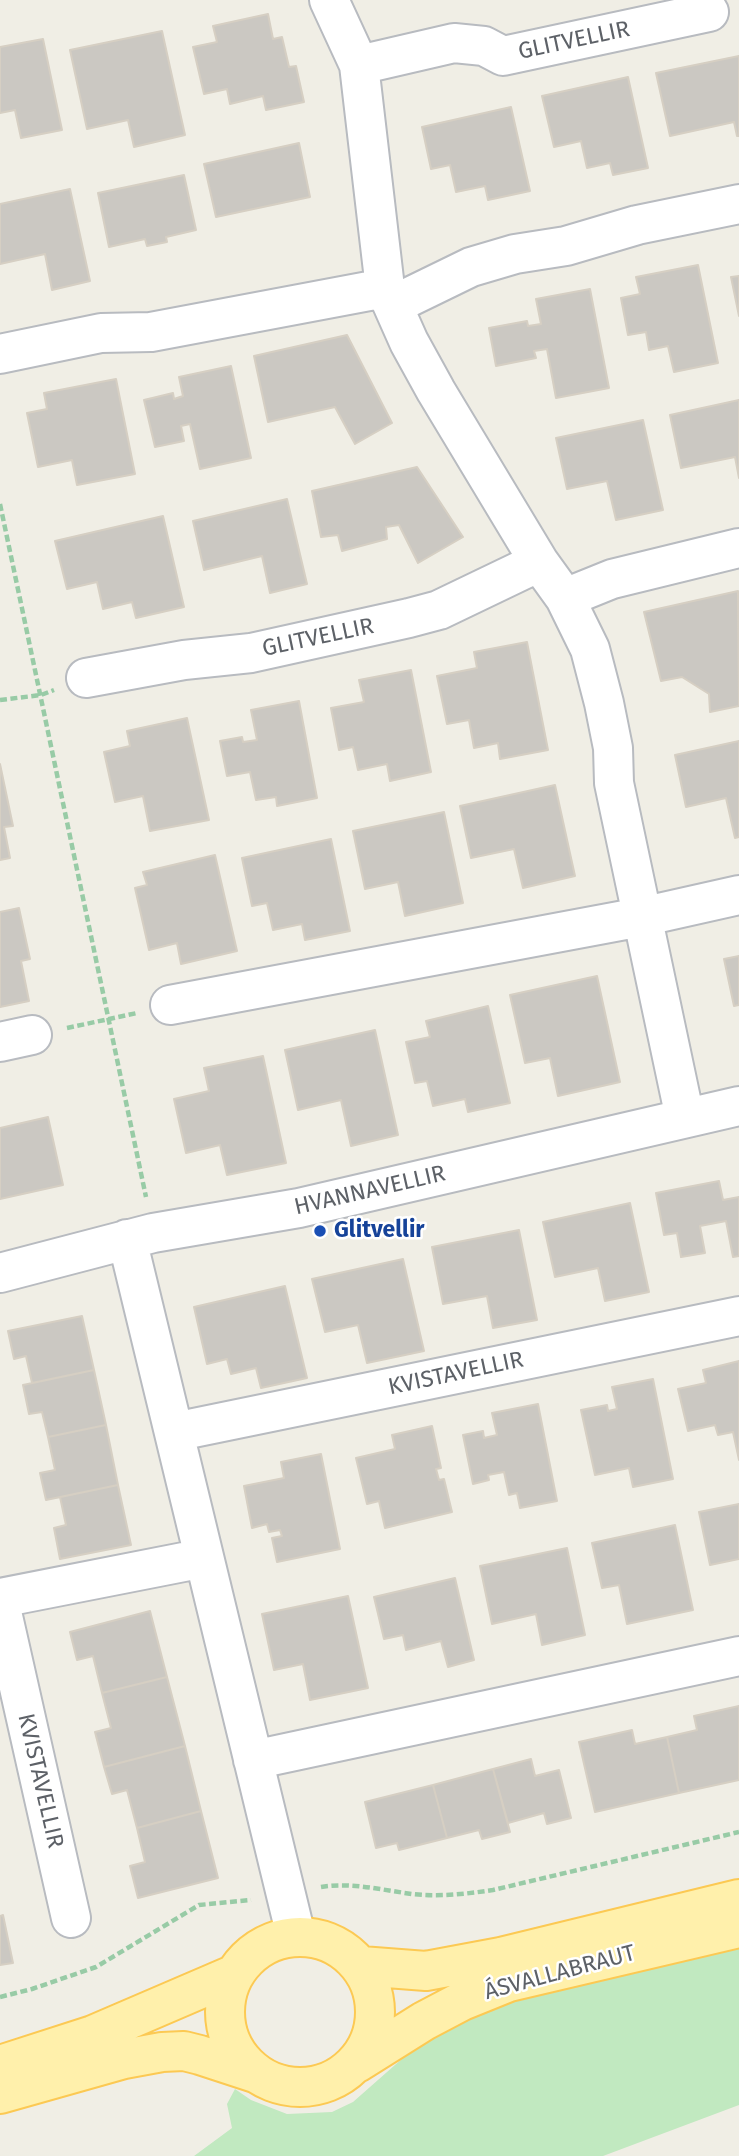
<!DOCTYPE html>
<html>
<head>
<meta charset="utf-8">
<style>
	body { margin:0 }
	canvas { display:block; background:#f0eee5 }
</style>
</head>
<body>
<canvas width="739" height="2156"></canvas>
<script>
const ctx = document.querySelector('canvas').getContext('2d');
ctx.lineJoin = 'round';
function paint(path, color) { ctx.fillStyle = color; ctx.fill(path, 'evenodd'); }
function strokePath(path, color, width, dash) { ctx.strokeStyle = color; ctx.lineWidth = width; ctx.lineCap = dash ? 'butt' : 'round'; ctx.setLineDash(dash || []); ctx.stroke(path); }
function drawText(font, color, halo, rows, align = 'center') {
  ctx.font = font + ' "Fira Sans",sans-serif'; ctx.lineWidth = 5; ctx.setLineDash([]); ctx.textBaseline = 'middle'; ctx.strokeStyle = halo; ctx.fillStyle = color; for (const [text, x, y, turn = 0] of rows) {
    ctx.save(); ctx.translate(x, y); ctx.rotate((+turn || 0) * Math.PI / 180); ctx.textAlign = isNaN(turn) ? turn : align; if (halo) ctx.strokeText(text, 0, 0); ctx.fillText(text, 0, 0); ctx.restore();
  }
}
paint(new Path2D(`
	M739,1940V2105L603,2156H194L232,2128L227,2104L235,2089L251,2100L287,2114L332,2112L353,2102L412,2050L447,2026L506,1999Z`), '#c1e9c0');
const building = new Path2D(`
	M268,14L273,39L282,37L289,67L296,66L304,102L266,110L263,96L230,104L227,89L204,94L193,47L217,42L213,26Z
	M162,31L185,135L134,147L128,120L87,129L70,50Z
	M43,39L62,130L21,138L15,110L0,113V47Z
	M739,56V136H737L734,122L670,136L656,73Z
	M628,77L648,168L613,175L610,163L587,168L581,141L554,147L542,96Z
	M511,107L530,191L488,200L485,186L456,192L450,165L431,169L422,127Z
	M299,143L310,197L216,217L204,164Z
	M184,175L196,230L166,237L167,242L147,246L145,239L109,247L98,193Z
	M70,189L90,281L52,290L45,254L0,264V204Z
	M698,265L718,363L674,372L668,346L649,350L646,332L628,335L621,298L640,294L636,277Z
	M739,276V316L731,277Z
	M590,289L609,388L556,398L547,349L534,351L536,358L496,366L489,328L527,321L528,326L541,324L536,299Z
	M347,335L392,423L355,444L335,407L268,422L254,356Z
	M231,366L251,458L200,469L190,424L181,426L184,441L155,447L144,400L173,393L174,399L183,396L179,377Z
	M116,379L135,474L77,485L72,460L38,467L27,413L47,409L44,393Z
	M739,400V478L735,457L681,468L670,415Z
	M643,420L663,510L616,520L607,481L567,489L556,438Z
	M417,467L463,537L418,563L399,525L386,527L387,539L342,551L338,535L321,537L312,491Z
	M287,499L307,584L270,593L262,556L204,570L193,521Z
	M163,516L184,607L136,618L132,602L103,609L97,582L67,589L55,541Z
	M738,591L739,706L710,712L709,694L682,677L661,681L644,612Z
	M527,642L548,750L500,759L498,743L474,748L469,720L447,724L437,676L477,668L474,652Z
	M411,670L431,772L390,781L387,764L358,770L353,747L339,750L331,708L364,702L359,680Z
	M299,701L317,798L277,806L276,797L256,800L250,772L227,776L220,741L242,737L243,742L257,740L251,710Z
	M187,718L209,820L150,831L143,796L115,802L104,752L130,746L127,731Z
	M739,741V837L735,838L726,798L686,807L675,755Z
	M0,764L13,826L4,827L10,858L0,860Z
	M555,785L575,876L523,888L514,849L471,858L460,806Z
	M444,812L463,903L405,916L398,882L365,889L353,831Z
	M331,839L350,931L305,940L302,924L273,930L267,903L252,906L242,858Z
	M215,855L237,951L181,964L177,943L149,950L135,888L147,885L143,872Z
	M19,908L30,959L21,961L29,1001L0,1007V912Z
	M739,956V1005L734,1006L724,959Z
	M597,976L620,1082L558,1096L550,1058L525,1063L510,995Z
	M488,1006L510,1103L468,1112L465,1099L433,1106L427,1081L415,1083L406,1042L430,1037L426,1021Z
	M375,1030L398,1135L351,1146L341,1100L298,1110L285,1050Z
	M263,1056L286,1163L227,1175L220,1145L186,1153L174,1099L209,1091L204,1068Z
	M48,1117L63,1185L0,1199V1128Z
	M719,1181L723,1200L739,1197V1256L733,1257L726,1221L700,1226L705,1253L681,1257L677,1233L664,1235L656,1193Z
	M630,1203L649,1292L605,1301L598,1268L555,1277L543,1222Z
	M519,1230L537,1320L493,1328L487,1296L443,1304L432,1247Z
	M403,1259L424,1351L367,1363L358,1325L325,1332L312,1279Z
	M285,1286L307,1378L261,1388L256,1368L231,1374L227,1359L207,1364L194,1307Z
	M82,1316L94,1370L32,1383L26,1356L14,1359L8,1331Z
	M739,1361V1460L733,1432L718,1435L715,1425L688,1431L678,1389L706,1383L703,1370Z
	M94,1370L106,1425L48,1437L42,1412L29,1414L23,1385Z
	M653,1379L673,1479L633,1487L629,1468L595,1475L581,1410L607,1405L608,1411L617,1409L612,1387Z
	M538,1404L557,1501L520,1508L517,1493L509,1495L504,1472L488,1475L489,1480L473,1484L463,1435L483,1431L484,1438L497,1435L492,1413Z
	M106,1425L118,1485L46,1500L40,1473L55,1470L48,1437Z
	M432,1426L441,1468L436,1469L439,1480L444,1479L452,1512L385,1528L379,1501L367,1504L356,1458L395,1449L392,1435Z
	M321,1454L340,1549L277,1562L272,1538L282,1536L280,1530L269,1532L267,1524L252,1528L244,1486L284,1478L281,1462Z
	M118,1485L131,1545L60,1559L54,1528L66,1525L60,1497Z
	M739,1504V1559L710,1565L699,1512Z
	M675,1525L693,1610L627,1624L619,1585L602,1588L592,1543Z
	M567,1548L585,1635L542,1645L536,1614L492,1624L480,1566Z
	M455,1578L474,1660L448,1667L441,1641L406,1650L403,1635L384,1639L374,1597Z
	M348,1596L368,1688L310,1700L303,1664L274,1670L262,1614Z
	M150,1611L167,1677L102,1693L93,1656L77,1660L70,1632Z
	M167,1677L185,1746L104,1767L95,1732L111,1728L102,1693Z
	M739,1706V1780L679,1793L667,1737L697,1730L694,1716Z
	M632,1730L635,1744L667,1737L679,1793L595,1812L579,1742Z
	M185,1746L201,1811L137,1828L127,1790L112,1794L104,1767Z
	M531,1759L535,1776L559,1770L571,1818L547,1824L544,1813L508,1823L493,1769Z
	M493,1769L510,1832L482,1839L479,1830L447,1838L433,1785Z
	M433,1785L447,1838L399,1850L397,1843L376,1848L365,1802Z
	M201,1811L218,1878L138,1898L130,1866L145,1862L137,1828Z
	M3,1915L13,1963L0,1965V1916Z`);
paint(building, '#cbc8c2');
strokePath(building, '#d6cfc3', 2);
const minor = new Path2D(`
	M329,0L359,65L385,288L409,342L436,391L539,562L565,598L590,649L604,703L613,748L614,783L685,1118
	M359,65L454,43L484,46L503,56L709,12
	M393,305L471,267L515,254L566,246L637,225L739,204
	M0,354L101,333L151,332L385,288
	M565,598L612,579L739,548
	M86,678L184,660L251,653L409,618L439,610L539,562
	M170,1005L641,917L739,895
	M0,1042L32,1035
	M127,1239L296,1936
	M0,1273L153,1233L299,1208L739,1106
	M174,1432L739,1316
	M0,1598L204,1558
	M0,1603L71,1918
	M253,1760L739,1656`);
const major = new Path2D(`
	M225 2012a75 75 0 1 1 150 0a75 75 0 1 1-150 0Z
	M361,1966L426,1971L501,1957L739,1899
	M357,2063L424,2021L462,2001L509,1982L739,1928
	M0,2065L93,2035L235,1974
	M0,2094L124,2059L162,2052L184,2051L200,2055L255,2073`);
strokePath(minor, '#b8bbc0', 42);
strokePath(major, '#fcc953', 42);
strokePath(new Path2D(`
	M0,504L146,1197
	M0,700L41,695L54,690
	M67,1028L137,1013
	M321,1887C351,1882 382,1890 412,1894C440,1897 466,1894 493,1890L739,1832
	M0,1997L32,1989L96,1967L199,1905L251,1900`), '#98cba6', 4.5, [7, 3.5]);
strokePath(minor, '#fff', 38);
strokePath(major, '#fff0ab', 38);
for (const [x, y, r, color] of [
	[320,1231,7,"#1a4fb4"]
]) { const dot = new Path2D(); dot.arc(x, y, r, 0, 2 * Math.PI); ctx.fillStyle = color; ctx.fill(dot); strokePath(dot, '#fff', 2.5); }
drawText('23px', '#5d6167', '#fff', [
	["GLITVELLIR",574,41,-12],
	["GLITVELLIR",318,638,-12],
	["HVANNAVELLIR",370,1191,-13],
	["KVISTAVELLIR",456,1374,-12],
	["KVISTAVELLIR",40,1781,77],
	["ÁSVALLABRAUT",560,1973,-15]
]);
drawText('bold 23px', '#164399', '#fff', [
	["Glitvellir",334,1231]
], 'left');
</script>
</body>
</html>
